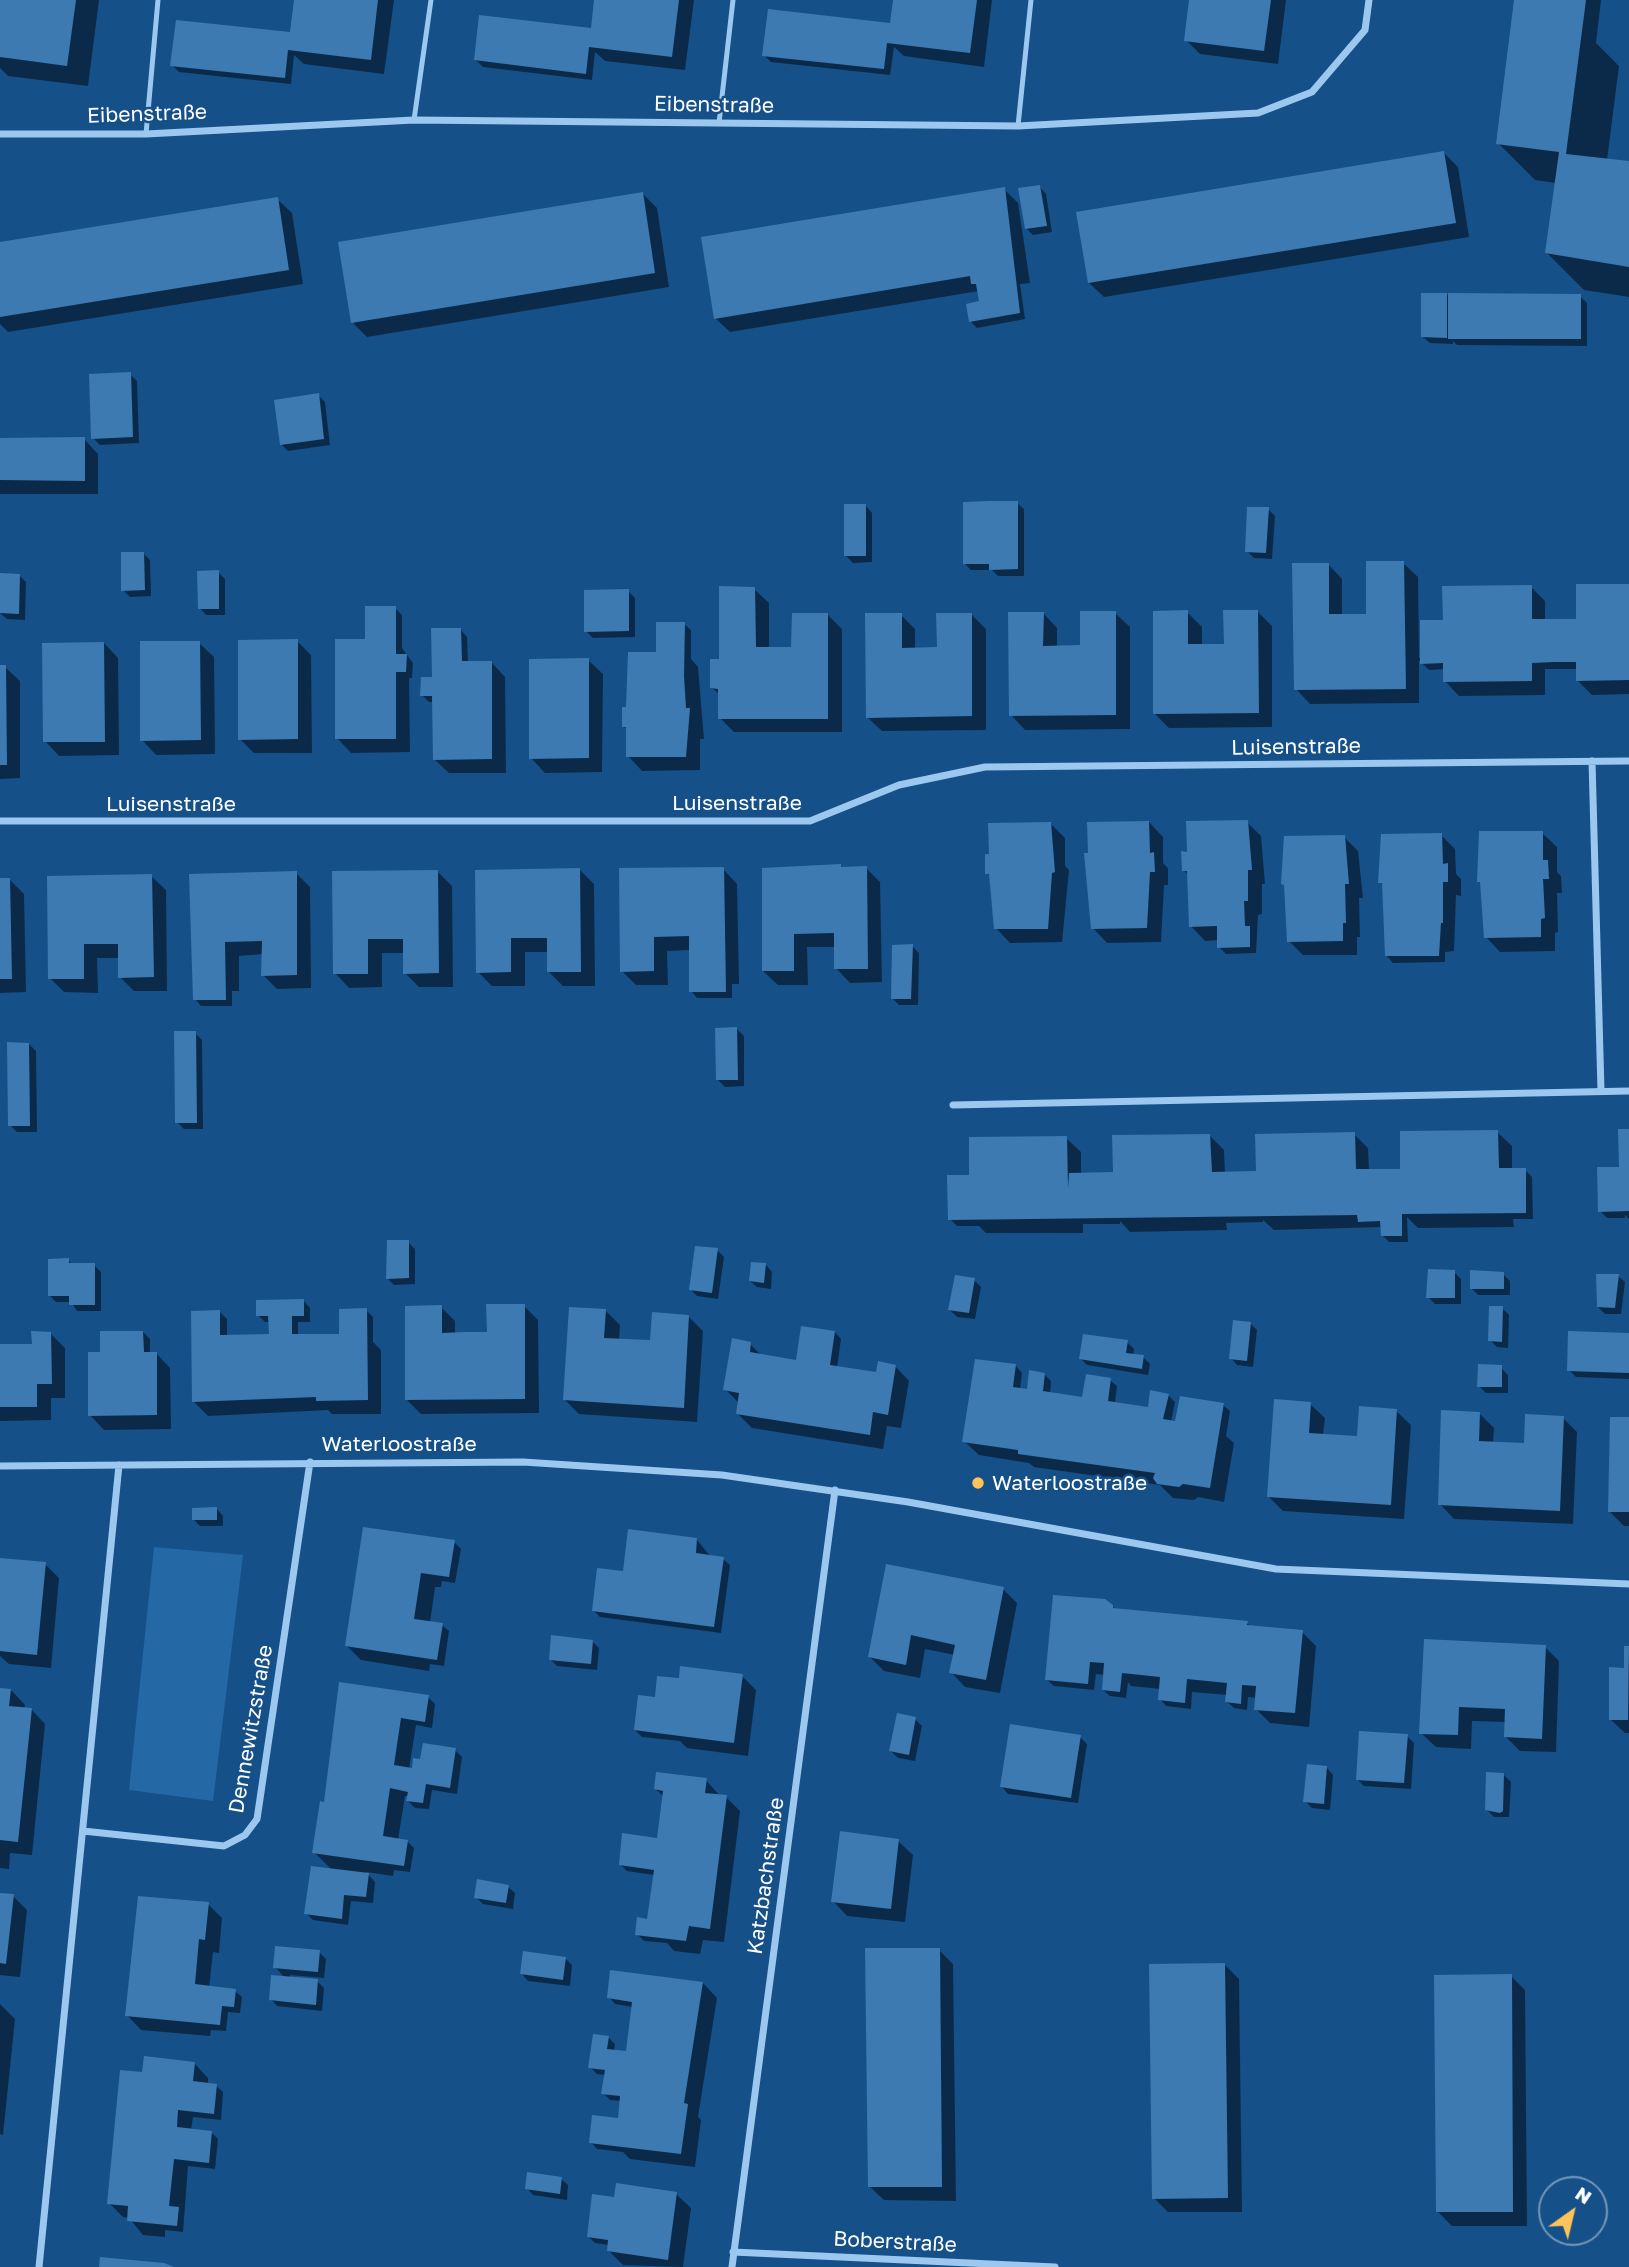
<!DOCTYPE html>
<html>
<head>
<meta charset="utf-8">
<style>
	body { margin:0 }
	#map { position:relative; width:1629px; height:2267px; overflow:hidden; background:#155089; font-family:"Golos Text",sans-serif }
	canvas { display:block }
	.north { position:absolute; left:1538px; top:2176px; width:70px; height:70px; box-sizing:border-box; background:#155089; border:2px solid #7396b8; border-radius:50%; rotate:34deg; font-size:19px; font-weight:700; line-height:28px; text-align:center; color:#fff }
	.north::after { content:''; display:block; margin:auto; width:24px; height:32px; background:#ffc35a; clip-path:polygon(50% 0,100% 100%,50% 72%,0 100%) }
</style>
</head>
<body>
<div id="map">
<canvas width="1629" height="2267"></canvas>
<div class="north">N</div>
</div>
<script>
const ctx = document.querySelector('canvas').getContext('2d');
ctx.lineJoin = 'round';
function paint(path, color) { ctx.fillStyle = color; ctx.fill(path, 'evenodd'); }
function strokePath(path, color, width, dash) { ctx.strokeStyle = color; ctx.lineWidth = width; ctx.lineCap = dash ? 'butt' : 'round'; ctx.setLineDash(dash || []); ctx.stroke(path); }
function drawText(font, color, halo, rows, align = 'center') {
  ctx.font = font + ' "Golos Text",sans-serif'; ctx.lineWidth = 5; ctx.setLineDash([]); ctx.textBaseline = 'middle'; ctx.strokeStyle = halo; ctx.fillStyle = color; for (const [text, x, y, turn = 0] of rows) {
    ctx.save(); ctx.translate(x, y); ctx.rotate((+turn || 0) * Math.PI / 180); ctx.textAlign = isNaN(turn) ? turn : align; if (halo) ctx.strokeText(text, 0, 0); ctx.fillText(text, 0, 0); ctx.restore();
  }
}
paint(new Path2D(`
	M154,1547L243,1555L213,1801L129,1790Z`), '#2468a6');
paint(new Path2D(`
	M0,0H99L88,86L8,76L0,68Z
	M296,0H394L384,74L304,64L294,55L291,84L179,72L172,65L291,34Z
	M596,0H694L685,70L605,61L595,52L592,80L483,67L476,60L592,30Z
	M895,0H992L984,67L904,56L894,47L890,75L771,62L764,55L891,25Z
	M1191,0H1286L1278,64L1200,54L1186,40Z
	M1516,0H1601L1596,43L1619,66L1607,160L1629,163V297L1584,290L1547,253L1556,183L1535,180L1498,143Z
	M1444,153L1458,167L1469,237L1104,297L1089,283Z
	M1040,187L1046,194L1052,232L1033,235L1026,228Z
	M1004,189L1018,203L1030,283L1020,284L1025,319L977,328L970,321L981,303L979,291L730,332L715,318Z
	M642,193L657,208L669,287L367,337L353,323Z
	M277,199L292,213L303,284L8,332L0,324V244Z
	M1423,295L1580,296L1587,303V346L1457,345L1453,341V344L1430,343L1423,337Z
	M130,374L137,381L139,443L100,445L93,438Z
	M318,395L325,402L330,445L288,451L282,445Z
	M0,439H84L98,454V494H0Z
	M1017,503L1024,509V576H998L992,570H971L965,564Z
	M866,506L872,513V562L853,563L846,556Z
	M1268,509L1275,516L1272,559L1254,558L1247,551Z
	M144,554L150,560L151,596L130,597L123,590Z
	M1403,563L1418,577L1419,658H1422L1441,621L1531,587L1545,601V621H1574L1629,586V694L1592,695L1577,680V669H1545V695L1459,696L1445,681V669L1429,670L1419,660V703L1310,704L1296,689L1328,564L1342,579V616H1368Z
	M218,572L225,579V615H206L200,608Z
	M19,575L26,582L25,620L7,619L0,613Z
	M754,589L769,603V648H793L828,615L842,629V732H734L720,718L719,694L712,688L720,661Z
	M628,591L635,598V637L593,638L586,631Z
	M395,608L402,615V648L413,663L412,678H409L410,752L351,753L337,738L366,641Z
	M1257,611L1272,626V727L1169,728L1155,714L1187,612L1202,627V646L1226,645Z
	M1043,613L1057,628V647H1082L1115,613L1130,627V729L1025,730L1011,715Z
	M971,614L986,629V730L882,731L867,717L901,615L915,629V649H939Z
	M684,624L691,630V659L698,667L704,739H700V770L642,771L628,756V731L624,726L628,709L658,653Z
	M461,630L467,637L468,663L491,662L505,677L506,773H449L434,759V702H429L422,695Z
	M297,641L311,655L312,753H254L240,739Z
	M104,643L118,658L119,755L59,756L45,741Z
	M199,643L214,657L215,754L156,755L142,740Z
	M588,660L603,674L602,772L545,773L531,758Z
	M0,667H5L20,681V778L0,779Z
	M1149,822L1163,837V863L1168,868V885H1164L1161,942L1107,943L1093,928Z
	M1247,822L1261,836L1265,884H1262V914L1258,915L1256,953L1226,954L1219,947V940L1205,941L1191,926L1189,875L1183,870L1188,854Z
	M1050,823L1065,838V866L1069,870L1062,942L1010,943L996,928L991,877L987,873Z
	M1542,833L1557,847V872L1561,876L1562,893H1557L1558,932L1555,933V951L1500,952L1486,937L1482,884L1478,881Z
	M1441,835L1455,849L1456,874L1461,879V896L1456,895L1454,951L1445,952V962L1393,963L1387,956L1384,886L1380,882Z
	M1344,837L1358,851L1363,898H1359L1360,937H1357V955H1303L1289,941Z
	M840,866L843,869L866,868L880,882L882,982L850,983L836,968V947H807L808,985H778L763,971Z
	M723,869L737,884L739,984H732V998H697L691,991L690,950L667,951L668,985H636L622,971L621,870Z
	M580,870L594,884L595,986H563L548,971V952H525V986H492L478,972L477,871Z
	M437,871L452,886L453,987H419L405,973V953H382V987L349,988L335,973L334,872Z
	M296,873L310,887L311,988L277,989L263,975V954L239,956V991H232V1006H201L195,999L191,875Z
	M151,876L166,890L167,991H134L120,977V958H97L98,993L64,992L50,978Z
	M0,880H10L24,894L26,992L0,993Z
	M912,946L919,953L918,1005H899L892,998Z
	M737,1029L744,1036V1086L725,1087L718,1080Z
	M195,1033L202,1040L203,1129H184L177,1122Z
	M29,1044L36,1051L37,1132H17L10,1125Z
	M1629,1130V1219L1625,1215V1218H1607L1600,1211L1620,1172Z
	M1497,1132L1512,1146V1170H1525L1532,1177L1533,1219H1513L1514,1227L1418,1228L1407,1217L1408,1242H1389L1382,1235V1227L1274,1230L1263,1220V1222L1226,1223L1227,1230L1130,1232L1120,1221V1224H1083V1233H986L979,1226H957L950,1219L968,1176L1066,1138L1081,1152V1174H1111L1210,1136L1224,1150L1225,1174L1256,1173L1354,1134L1368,1148L1369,1171L1399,1170Z
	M408,1242L415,1249V1284L394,1285L387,1278Z
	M717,1250L724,1257L718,1299L697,1296L691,1290Z
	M68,1260L73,1265H94L101,1272V1311H77L71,1302H56L49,1295Z
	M766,1265L772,1272L771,1289L757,1287L750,1281Z
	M1454,1272L1461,1279V1304H1435L1428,1297Z
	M1503,1274L1510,1281V1295H1478L1472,1289Z
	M1618,1276L1625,1282L1621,1314H1605L1598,1307Z
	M974,1280L981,1287L975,1319L957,1317L950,1310Z
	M304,1301L310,1308V1322H298V1336H343L366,1310L373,1317V1342L381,1350V1414H332L328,1410L208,1416L194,1402L220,1312L227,1319V1337L273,1336L270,1322H265L258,1315Z
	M524,1306L538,1320L539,1413L421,1414L407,1400L441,1307L455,1321V1334L488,1333Z
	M1502,1308L1509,1315L1508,1348L1497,1347L1490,1340Z
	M606,1311L620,1325L619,1340L651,1342L688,1316L703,1331L697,1422L579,1414L565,1400Z
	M1250,1323L1257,1330L1253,1367L1237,1365L1231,1358Z
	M143,1332L150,1339V1353H156L170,1368L171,1429L104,1430L90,1415L102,1354Z
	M835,1332L841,1339L837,1368L877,1374L895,1366L909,1381L901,1428L887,1426L883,1449L752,1428L738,1414L739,1403L725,1389L750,1344L762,1356L797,1362Z
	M50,1333L65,1348V1398H51V1420L0,1421V1346L34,1345Z
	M1629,1335V1379L1576,1377L1569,1370Z
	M1127,1342L1134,1349L1133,1356L1143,1357L1150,1364L1148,1375L1087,1365L1081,1359Z
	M1016,1366L1022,1373L1020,1389L1028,1391L1044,1374L1051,1381L1050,1394L1087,1399L1110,1380L1117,1386L1115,1403L1149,1408L1168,1395L1175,1402L1171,1422L1177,1423L1223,1405L1230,1411L1226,1436L1234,1443L1224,1502L1198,1497L1194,1500L1173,1498L1160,1485L1034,1467L1029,1463L979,1455L964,1441Z
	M1501,1368L1508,1375V1393H1486L1479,1386Z
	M1310,1404L1325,1418L1323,1435L1358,1438L1396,1411L1411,1425L1404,1519L1283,1511L1268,1496Z
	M1479,1413L1494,1428L1493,1443L1526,1444L1563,1418L1577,1432L1573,1524L1454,1519L1440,1504Z
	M1629,1419V1526H1624L1610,1512Z
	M217,1509L223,1516V1526H200L193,1519Z
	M364,1529L454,1542L461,1549L455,1583L442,1581L441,1587H435L430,1623L442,1625L449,1631L444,1666L430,1664L429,1671L361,1660L347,1646Z
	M697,1540L711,1557L723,1559L730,1565L721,1633L600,1617L593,1610L624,1573Z
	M0,1559L45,1564L59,1578L51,1668L9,1664L0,1656Z
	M887,1566L1003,1589L1017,1603L1000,1693L965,1687L951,1672L955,1655L925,1649L920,1678L884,1671L870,1657Z
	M1112,1606L1116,1610L1247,1623L1251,1627L1302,1632L1316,1646L1309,1727L1270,1723L1256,1709L1257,1698L1248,1697L1247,1710L1234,1708L1227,1702L1228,1695L1192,1692L1191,1709L1166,1706L1160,1699L1161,1689L1131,1686L1128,1682L1126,1698L1110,1696L1103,1690L1105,1675L1096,1674L1094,1690L1054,1686L1047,1680Z
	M592,1641L599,1648L597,1670L557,1666L551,1660Z
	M1545,1647L1559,1661L1556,1752L1520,1751L1506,1737V1722L1472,1721L1471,1749L1436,1747L1421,1733Z
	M1626,1647H1629V1733H1625L1610,1719L1626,1669Z
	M742,1676L756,1690L748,1756L687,1748L680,1741L642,1737L635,1730L656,1699L680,1680Z
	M341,1684L428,1697L435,1704L432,1728L416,1725L409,1769L413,1770L422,1760L455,1750L462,1757L457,1794L432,1790L429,1809L415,1808L408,1801L409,1796H405L398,1840L407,1841L414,1848L410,1872L394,1870L393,1876L366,1872L375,1882L373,1903L351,1901L348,1925L313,1920L306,1913L332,1870L314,1852L326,1805Z
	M0,1689L11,1690L25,1705L24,1709H31L45,1724L32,1855L10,1853L9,1869L0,1868Z
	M915,1719L922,1726L915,1761L898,1758L891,1751Z
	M1407,1736L1414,1743L1411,1789L1364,1786L1357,1779Z
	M1080,1737L1087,1744L1078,1803L1008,1794L1002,1787Z
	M1327,1768L1333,1775L1330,1810L1312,1808L1305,1801Z
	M1504,1775L1511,1782L1509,1817H1494L1487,1810Z
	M706,1780L720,1796L726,1797L740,1811L724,1942L703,1940L700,1954L674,1951L667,1943L644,1941L637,1934L649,1920L654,1875L627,1871L620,1864L659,1840L663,1796L656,1789Z
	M898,1841L913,1855L905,1922L847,1916L833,1901Z
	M508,1887L515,1893L513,1909L483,1904L476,1897Z
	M0,1895L13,1896L27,1910L20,1977L0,1975Z
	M208,1904L222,1918L219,1953L213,1952L209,1988L235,1991L242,1997L240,2013L228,2012L226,2031L211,2030L210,2036L141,2030L127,2015Z
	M939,1950L953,1964L956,2201L884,2200L869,2186Z
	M319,1952L326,1959L324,1978L290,1975L289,1978L317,1981L324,1988L322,2011L277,2006L271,1999L285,1978L275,1967Z
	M565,1958L572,1965L570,1986L528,1981L522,1974Z
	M1225,1965L1239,1979L1242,2212H1168L1154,2198Z
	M1511,1976L1525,1990L1527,2226H1452L1438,2212Z
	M703,1983L717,1998L698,2117L701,2120L695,2167L630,2159L623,2152L597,2149L591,2142L619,2120L621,2101L610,2100L603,2093L606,2075L597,2074L590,2067L608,2037L615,2044L614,2051L627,2053L633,2007L615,2004L609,1997Z
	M0,2004L15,2019L3,2135L0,2134Z
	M194,2063L208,2078V2085L216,2086L223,2092L221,2120L193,2117L191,2131L211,2132L218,2139L215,2169L188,2166L183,2232L165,2230V2237L143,2235L129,2218L123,2217L109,2203L144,2074Z
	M561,2179L568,2185L567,2200L533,2195L527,2188Z
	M676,2194L691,2208L683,2267L623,2265L609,2251V2245L595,2243L588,2236L613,2199Z`), '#0007');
paint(new Path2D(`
	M0,0H76L67,66L0,57Z
	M294,0H378L371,60L288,50L285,78L170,66L176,20L290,32Z
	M594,0H679L672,57L589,47L586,74L474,60L479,15L591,28Z
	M893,0H977L970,53L887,43L884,69L762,56L768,9L890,23Z
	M1189,0H1271L1264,51L1184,41Z
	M1514,0H1586L1566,154L1629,161V267L1545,253L1559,152L1496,144Z
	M1444,151L1456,223L1088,283L1076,212Z
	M1040,185L1047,226L1025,229L1018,188Z
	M1005,187L1020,313L969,322L966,304L979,301L976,284H971L970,276L714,319L701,237Z
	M643,192L655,273L351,323L338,242Z
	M278,197L289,270L0,317V242Z
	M1421,293H1447V338L1421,337Z
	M1448,293L1581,294V339H1448Z
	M131,372L133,437L91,439L89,374Z
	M319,393L324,439L280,445L274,400Z
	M85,437V481L0,480V438Z
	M989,501H1018V569L989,570V564H963V502Z
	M844,504H866V556H844Z
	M1247,507H1269L1266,553L1245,552Z
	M121,552H144L145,590L121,591Z
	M1366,561H1404L1406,689L1294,690L1292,563H1329V614H1366Z
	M219,570V609H198L197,571Z
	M0,573L20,574L19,614L0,613Z
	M1576,584H1629V680L1576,681V662H1554L1532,663V681L1443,682V663L1420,664V620H1443L1442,586L1532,585V619H1576Z
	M719,586L755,587L756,647H791L792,613H828V719H718V689L710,688V659H719Z
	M629,589V631L584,632V590Z
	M365,606H396V654H407L406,672H396V739H335V639H365Z
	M1188,610V644H1224L1223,610H1258L1259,713L1153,714V611Z
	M1080,611H1116V715L1009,716L1008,612H1044L1043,646L1080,645Z
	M865,613H902V648L937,647L936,613H972V716L866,718Z
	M656,622H685L684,676L686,708H690L686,757H626V727H622V707H626L628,652H656Z
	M431,628H461L462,661H492V759L433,760L432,696H420L421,677H432Z
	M298,639V739L238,740V640Z
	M140,641H200L201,740L140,741Z
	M104,642L105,742H43L42,643Z
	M589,658V758L529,759V659Z
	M0,665H6L7,765H0Z
	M1248,820L1252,870H1248V901H1244L1245,926H1250V947L1217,948V926L1189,927L1187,871H1182L1181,851L1187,852L1186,821Z
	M1149,821L1150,853L1154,852L1155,872H1150L1147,928L1091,929L1084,853H1088L1087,822Z
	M1051,822L1055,872L1052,873L1048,929H994L989,874H985V854H989L988,823Z
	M1479,831H1543V860H1548L1549,879H1543L1545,918L1541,919V937L1484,938L1480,882H1477Z
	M1442,833L1443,864L1448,863V882H1443V923H1441L1439,956H1385L1382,883H1378L1381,834Z
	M1345,835L1349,884H1345L1346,923H1343V941L1287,942L1284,885L1281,884L1284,836Z
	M841,864V867L867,866L868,969H834V933L794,934V971H762V868Z
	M724,867L726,992H689V936L654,937V971L620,972L619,868Z
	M580,868L581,972H547V938H511V972L476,973L475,870Z
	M438,870L439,973L403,974V939H368V974H333L332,871Z
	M297,871V975L261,976L262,941L225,942L226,1000H193L189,874Z
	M152,874L154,977L118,978V944H84V979H48L47,876Z
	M0,878H10L12,979H0Z
	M913,944L911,999H891L892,945Z
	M737,1027L738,1080H716L715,1028Z
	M174,1031H196L197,1123H175Z
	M7,1042L29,1043L30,1126H8Z
	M1618,1129H1629V1211L1598,1212L1597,1167H1619Z
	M1498,1130L1499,1168H1526V1213L1402,1214V1236H1381L1380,1221L1358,1222L1357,1215L948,1220L947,1175H969V1137L1067,1136L1068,1189L1069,1173L1113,1172L1112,1135L1210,1134L1212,1172L1256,1171L1255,1134L1355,1132L1356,1169H1400V1131Z
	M387,1240H409V1278L386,1279Z
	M695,1246L718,1248L712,1293L689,1290Z
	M69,1258V1263H95V1305H69V1296H48V1259Z
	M751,1262L766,1263L764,1283L749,1281Z
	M1428,1269L1455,1270V1298H1426Z
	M1470,1270L1504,1272V1289H1470Z
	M1596,1274H1619L1615,1308L1597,1307Z
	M955,1275L975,1278L969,1313L948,1310Z
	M304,1299V1316H292V1334H339V1309L367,1308L368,1400L316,1401V1397L192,1402L191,1311L220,1310V1335L269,1334L268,1316H256V1300Z
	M486,1304H525V1399L405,1400V1306L442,1305V1333L465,1332H487Z
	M1489,1306H1503L1502,1342L1488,1341Z
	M569,1307L606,1309L604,1338L650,1340L652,1312L689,1315L684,1408L563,1400Z
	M1233,1320L1251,1322L1247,1361L1229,1359Z
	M801,1326L835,1331L830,1365L876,1372L878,1361L896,1365L888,1415L873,1412L870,1435L736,1414L739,1393L723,1390L732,1338L751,1342L750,1352L796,1360Z
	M31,1331L51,1332L52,1384H37V1407H0V1344H32Z
	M100,1331H143L144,1352H157V1415L88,1416V1352H100Z
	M1568,1331L1629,1333V1373L1567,1371Z
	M1083,1334L1128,1340L1126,1353L1144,1355L1142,1369L1079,1359Z
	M975,1359L1016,1364L1013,1387L1027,1389L1029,1370L1045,1373L1043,1391L1082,1397L1086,1374L1111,1378L1108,1401L1148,1407L1150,1390L1169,1394L1163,1419L1175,1421L1180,1396L1224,1403L1210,1488L1183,1484L1179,1487L1157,1484L1153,1478L1155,1473L1018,1454V1450L962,1442Z
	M1478,1364L1502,1365V1387H1477Z
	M1274,1399L1311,1402L1309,1433L1357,1436L1359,1406L1397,1409L1391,1505L1267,1497Z
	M1441,1410L1480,1412L1479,1441L1524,1443L1525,1414L1564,1416L1560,1511L1438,1505Z
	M1610,1417H1629V1512H1608Z
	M217,1507V1520H192V1508Z
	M363,1527L455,1540L449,1577L421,1573L414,1619L443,1623L437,1660L345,1646Z
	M628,1529L697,1538L696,1553L724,1557L714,1627L592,1611L597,1568L623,1571Z
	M0,1558L46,1562L37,1655L0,1651Z
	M886,1564L1004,1587L986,1680L949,1673L955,1645L911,1635L906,1665L868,1657Z
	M1053,1595L1105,1599L1113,1605V1608L1248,1621L1247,1625L1303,1630L1295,1713L1254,1710L1256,1686L1242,1685L1241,1704L1225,1702L1227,1683L1187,1679L1185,1703L1158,1700L1160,1677L1122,1673L1120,1692L1102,1690L1104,1663L1090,1662L1088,1684L1045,1680Z
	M551,1635L593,1640L591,1664L549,1660Z
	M1424,1639L1546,1645L1542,1739L1504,1737L1505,1709L1459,1707L1458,1735L1419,1734Z
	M1624,1646H1629L1628,1720H1609V1667L1624,1668Z
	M680,1666L743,1674L734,1743L634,1730L638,1695L655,1697L657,1676L679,1678Z
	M339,1682L429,1695L425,1722L401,1718L394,1765L412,1768L413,1758L420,1759L423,1743L456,1748L450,1788L426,1784L423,1803L406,1801L408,1792L390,1788L383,1836L408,1840L404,1866L312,1853L320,1801L324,1802Z
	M0,1688L11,1689L9,1706L32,1708L18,1842L0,1840Z
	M897,1713L916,1717L909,1755L889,1751Z
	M1010,1724L1081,1735L1071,1798L1000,1787Z
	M1359,1731L1408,1734L1404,1783L1356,1780Z
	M1307,1764L1327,1766L1324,1804L1303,1802Z
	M656,1772L707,1778L705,1793L727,1795L710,1929L689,1926L686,1941L635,1935L637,1917L647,1919L654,1870L619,1865L622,1833L657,1838L663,1791L654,1789Z
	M1486,1772L1504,1773L1503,1811L1500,1813L1485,1810Z
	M840,1831L899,1839L891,1909L831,1902Z
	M311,1866L369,1873L366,1897L344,1895L342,1919L304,1914Z
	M477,1879L509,1885L506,1903L474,1898Z
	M0,1893L14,1894L6,1964L0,1963Z
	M138,1896L209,1902L205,1940L199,1939L195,1984L236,1989L234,2007L222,2006L220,2025L125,2016Z
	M275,1946L320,1950L318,1972L273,1968Z
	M865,1948H940L942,2187H868Z
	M523,1951L566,1957L563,1980L520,1974Z
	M1225,1963L1228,2198L1152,2199L1149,1964Z
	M610,1970L703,1982L684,2103L688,2104L681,2154L589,2143L592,2115L618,2118L620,2096L601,2094L605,2070L588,2068L593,2034L609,2036L607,2049L626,2051L632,2002L607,1998Z
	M1512,1974L1513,2212H1436L1434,1975Z
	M271,1975L318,1979L316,2005L269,2000Z
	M144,2056L195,2062L193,2081L217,2084L214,2114L178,2110L177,2127L212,2131L209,2163L174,2159L169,2206L179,2207L177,2226L127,2221L128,2206L107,2204L120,2070L142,2072Z
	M527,2172L562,2177L560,2194L525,2189Z
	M616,2183L677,2192L668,2260L607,2251L608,2240L587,2237L592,2194L614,2197Z
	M100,2257L164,2263L174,2267H99Z`), '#3d7ab2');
strokePath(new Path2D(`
	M414,120L431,0
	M719,123L733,0
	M1018,126L1031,0
	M146,134L158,0`), '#9cc8ef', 5);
strokePath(new Path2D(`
	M0,134H146L414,120L1018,126L1258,113L1312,92L1365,30L1369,0
	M1592,761L1601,1091
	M0,821H810L899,785L985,767L1629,761
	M953,1105L1629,1091
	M0,1466L523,1462L722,1475L908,1502L1276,1569L1629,1584
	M83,1831L224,1846L245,1835L257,1819L310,1462
	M733,2252L1055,2267
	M39,2267L119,1465
	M732,2267L835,1490`), '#9cc8ef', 7);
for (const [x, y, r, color] of [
	[978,1483,7,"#ffc35a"]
]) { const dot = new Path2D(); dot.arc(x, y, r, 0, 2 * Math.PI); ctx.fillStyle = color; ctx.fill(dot); strokePath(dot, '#155089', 2.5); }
drawText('21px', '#fff', '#155089', [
	["Eibenstraße",714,105,1],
	["Eibenstraße",147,114,-2],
	["Luisenstraße",1296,747,-1],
	["Luisenstraße",737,803],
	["Luisenstraße",171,804],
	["Waterloostraße",399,1444],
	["Dennewitzstraße",251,1729,-80],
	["Katzbachstraße",766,1876,-82],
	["Boberstraße",895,2242,3]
]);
drawText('21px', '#fff', '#155089', [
	["Waterloostraße",992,1483]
], 'left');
</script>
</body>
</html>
